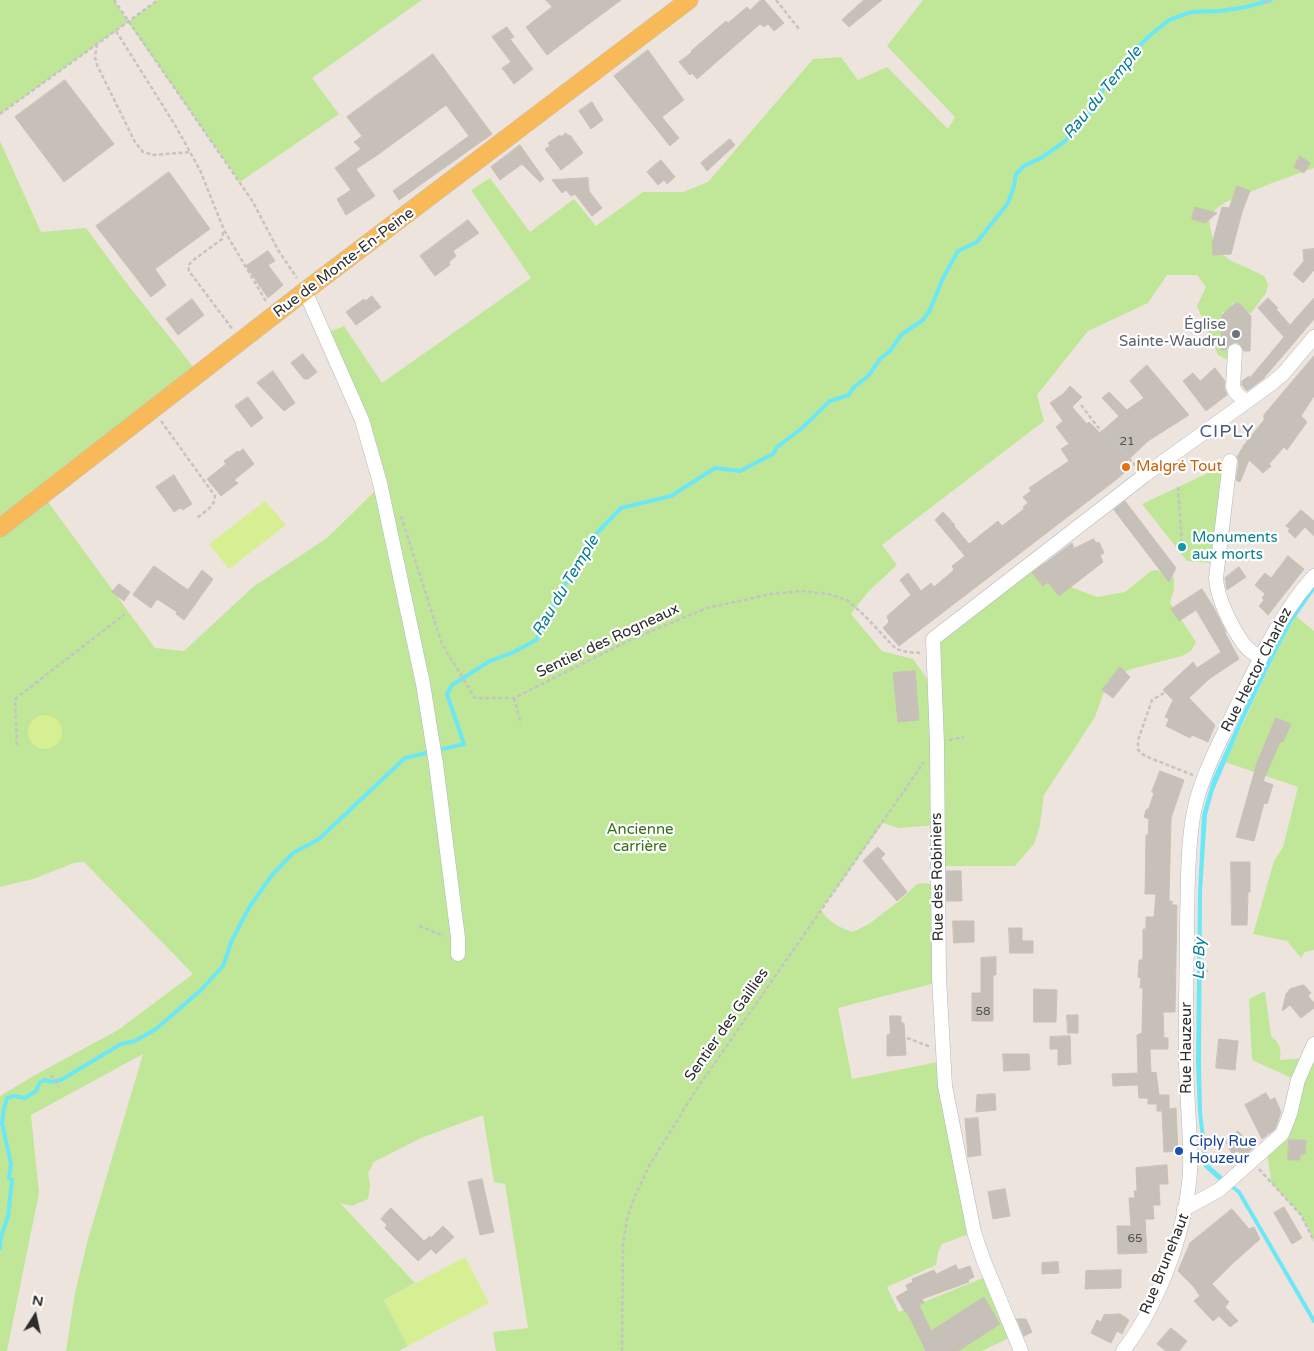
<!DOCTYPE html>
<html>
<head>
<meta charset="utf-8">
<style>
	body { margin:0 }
	#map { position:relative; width:1314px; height:1351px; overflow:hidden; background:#eee4de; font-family:"Varela Round",sans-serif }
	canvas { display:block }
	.north { position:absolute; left:10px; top:1291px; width:50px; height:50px; -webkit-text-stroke:4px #fff; paint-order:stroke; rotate:10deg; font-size:14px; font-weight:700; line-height:20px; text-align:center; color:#2c2c2c }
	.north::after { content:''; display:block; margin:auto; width:18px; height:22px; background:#2c2c2c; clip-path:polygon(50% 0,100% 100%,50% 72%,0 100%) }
</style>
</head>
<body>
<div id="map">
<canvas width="1314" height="1351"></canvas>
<div class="north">N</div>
</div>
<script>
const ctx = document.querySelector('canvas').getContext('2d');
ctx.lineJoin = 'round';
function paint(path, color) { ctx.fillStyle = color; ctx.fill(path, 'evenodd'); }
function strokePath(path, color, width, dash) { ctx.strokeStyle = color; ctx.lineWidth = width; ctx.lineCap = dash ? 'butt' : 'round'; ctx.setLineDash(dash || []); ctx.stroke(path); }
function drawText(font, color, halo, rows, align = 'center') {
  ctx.font = font + ' "Varela Round",sans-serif'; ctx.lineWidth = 4.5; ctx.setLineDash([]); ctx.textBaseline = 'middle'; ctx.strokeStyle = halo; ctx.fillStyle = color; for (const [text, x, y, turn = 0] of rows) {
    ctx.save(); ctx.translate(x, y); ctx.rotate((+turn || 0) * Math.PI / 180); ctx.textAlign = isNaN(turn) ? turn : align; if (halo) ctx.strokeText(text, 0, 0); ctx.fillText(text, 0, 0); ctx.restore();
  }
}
paint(new Path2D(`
	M0,0H114L128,22L158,0H422L312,78L339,114L240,182L128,22L0,114Z
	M923,0H1314V168L1272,183L1226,202L1216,209L1209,219C1214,263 1231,258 1264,276L1268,284L1266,293L1251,313L1243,312L1239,303H1233L1230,308V312H1222L1221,350L1232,351V359H1226L1218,355L1197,306L1206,287L1197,275H1167L1148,303L1088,331L1037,395L1044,421L882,545L897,565L868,592L851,614L882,651L913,659L930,683L933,639L1038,558L1050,573L1068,586L1097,597L1125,592L1151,571L1157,570L1174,578V590L1170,603L1196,642L1191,651L1182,656L1131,669L1108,681L1095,717L1044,795L1040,825L1034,844L1015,866H937V825L899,828L883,823L821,910C829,922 840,928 853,932L869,924L899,901L917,884L923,883L937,885L939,982L838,1008L852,1079L943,1061L974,1232L942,1244L938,1252L936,1265L887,1287L899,1312L983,1278L1009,1338L982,1351H496L493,1332L528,1328L505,1184L494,1182L483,1115L421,1138L374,1162L368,1173L370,1186L368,1199L352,1206L340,1203L415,1283L384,1300L408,1346L399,1351H66L75,1293L88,1239L143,1054L31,1115L39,1193L7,1351H0V1096L35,1075L118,1030L193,974L84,862L74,863L33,879L0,887V141L41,232L86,228L131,289L199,374L43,495L155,648L184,651L253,587L327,538L376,490L381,488L324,334L344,326L382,383L531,278L471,190L490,178L530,232L574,199L596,226L643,192H683L708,182L813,59L841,57L858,80L887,67L948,129L955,117L887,46Z
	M1225,465L1210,563L1187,561L1142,504Z
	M1296,616L1314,631V950L1305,952L1301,958L1287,941L1253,934L1274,861L1283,847L1298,787L1225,762L1276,653Z
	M1265,991L1271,1036C1279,1043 1282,1048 1280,1060L1307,1058L1314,1044V1241L1301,1215L1270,1181L1271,1180L1267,1153L1274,1142L1298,1081L1252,1060L1249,999Z`), '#c0e798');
paint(new Path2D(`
	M265,501L286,525L229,569L209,544Z
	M28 732a17 17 0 1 1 34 0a17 17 0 1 1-34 0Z
	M465,1257L489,1303L408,1346L384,1300Z`), '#d7ef93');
paint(new Path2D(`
	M1314,582V591L1293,621L1276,653L1243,722L1214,790L1207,815L1202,892L1201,1064L1202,1112L1208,1164L1228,1181L1224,1185L1204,1167L1198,1112L1196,1064L1198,892L1202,815L1212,780L1271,650L1288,619Z`), '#6ce7f5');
strokePath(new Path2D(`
	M0,1123H2L4,1108L7,1098L14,1096L25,1098L36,1091L40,1082L45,1080L51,1082L61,1080L121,1044L135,1041L156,1029L201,990L223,966L232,940L250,906L272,875L293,853L319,839L405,758L464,744L447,694L452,685L490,661L514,652L536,640L549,618L555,601L596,534L621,508L671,496L715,468L740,471L773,454L777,447L801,429L830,401L849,395L853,388L868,376L881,358L890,351L902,334L923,320L930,310L943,278L958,251L977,242L1008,203L1014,186L1016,174L1024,166L1041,158L1064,142L1090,113L1098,96L1125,61L1148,37L1169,20L1191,12L1220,11L1246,7L1271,0
	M1230,1185L1239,1192L1314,1321
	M0,1248L1,1236L8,1217L12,1180L9,1178L11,1164L2,1123`), '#6ce7f5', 4);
const building = new Path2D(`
	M546,0H621L547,55L526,27L552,7Z
	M761,0H764L784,23L774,31L768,24L764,27L760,24L697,79L692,73L690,75L679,62L692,52L691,51L726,21L728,23L747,7L750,10Z
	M864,0H882L849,27L842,20Z
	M507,27L514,37L510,39L533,69L514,84L502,68L511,62L492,37Z
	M648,50L684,100L662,117L679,138L670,146L614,76Z
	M433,54L492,134L399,200L393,191L469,136L446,105L376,156L356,169L375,196L346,215L337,199L351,190L335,168L361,149L354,142L362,136L347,117Z
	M65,80L114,144L64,182L15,117Z
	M592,102L603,120L591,129L579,111Z
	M566,133L568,136L570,135L583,153L561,170L545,149L550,146L548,143L560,135L561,137Z
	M730,139L735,145L707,171L701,163Z
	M520,145L544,179L540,182L522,164L500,180L491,167Z
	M1300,156L1310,163L1304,173L1294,167Z
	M661,160L675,177L667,184L664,180L658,185L647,172Z
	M169,172L210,229L155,269L166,285L151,297L96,226Z
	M588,178L589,191L602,208L592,216L575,194L571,196L566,190L562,193L552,180Z
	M1237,186L1250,191L1242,212L1231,254L1213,255L1212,244L1222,207L1229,208Z
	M1195,207L1217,213L1205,223L1192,219Z
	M468,220L479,233L453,251L456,256L449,262L450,265L435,276L420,256Z
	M1314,249V270L1303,283L1293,274L1304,261L1303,250Z
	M268,251L275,261L268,265L283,285L268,298L246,266Z
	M372,296L381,307L356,325L346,312L364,299L365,301Z
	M1268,298L1278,308L1276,309L1290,325L1314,298V319L1263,379L1247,391L1242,385V381L1249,376V379L1284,337L1258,308Z
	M192,299L204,315L178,335L166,319Z
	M1239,303L1251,316L1250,351H1244L1240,344L1235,342L1228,346L1226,350H1221L1222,315L1234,304Z
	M303,354L317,372L308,379H304L291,363Z
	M1314,356V396L1301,416L1307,422L1287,450L1284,447L1269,464L1271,466L1263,473L1249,460L1240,482L1236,480L1239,462L1237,457L1244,445L1264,420V415Z
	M1147,365L1189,415L1148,441L1127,461L1132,466L1117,479L899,646L883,628L889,622L887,616L911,595L900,580L908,573L921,591L931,583L934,587L954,570L952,566L965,556L935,520L943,512L955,525L954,526L969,544L998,521L1002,526L1024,509L1023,507L1028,503L1023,497L1031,491L1029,488L1069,461L1061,449L1069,444L1056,427L1063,421L1050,403L1063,394L1070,386L1082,397L1072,407L1087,424L1089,422L1100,433L1119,416L1102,398L1109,392L1127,410L1144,398L1130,381Z
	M1215,368L1225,381L1224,387L1227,395L1206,411L1183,381L1193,373L1200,381Z
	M273,371L295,403L284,411L257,383Z
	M248,397L263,418L251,427L235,406Z
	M243,449L254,464L234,480L238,483L221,496L207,479L226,464L224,461L238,451L239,452Z
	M174,475L192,504L183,510L180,508L174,512L156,487Z
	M1125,501L1176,568L1169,582L1114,510Z
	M1301,510L1314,521V536L1305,527L1295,538L1288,531L1290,529L1286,526Z
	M1094,539L1096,543L1099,542L1104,553L1100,555L1103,562L1059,596L1048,582L1043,586L1032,573L1072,543L1074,548Z
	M1288,556L1304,569L1268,615L1259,606L1264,600L1262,598L1265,594L1255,585L1265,573L1271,578Z
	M154,566L188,590L202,570L213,579L184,620L176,614L177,612L157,599L151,608L133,595Z
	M1239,567L1246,577L1227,590L1225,578Z
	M119,584L130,592L124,601L112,592Z
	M1202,589L1214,608L1226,632L1225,633L1239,659L1209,679L1189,698L1215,725L1208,742L1192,735L1190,738L1166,726L1169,719L1165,717L1173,700L1163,690L1193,662L1197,668L1221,652L1196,610L1179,621L1171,609Z
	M1120,667L1130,677L1113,698L1102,690Z
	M915,671L919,720L898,722L893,673Z
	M1276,718L1291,724L1283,742H1280L1263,781L1273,785L1267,804L1264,803L1254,841L1236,837L1257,763Z
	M1160,771L1184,780L1171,818L1169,901H1172V905H1177L1175,1012H1163L1164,1038H1168V1049H1150L1151,1073L1156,1072L1159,1095H1169V1109L1176,1108L1178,1151L1164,1152L1162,1111H1157V1104H1148V1098H1139L1138,1085L1113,1086L1112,1074L1138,1073L1137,1035L1142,1033L1143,988H1140L1141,978L1138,977L1139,960H1142L1143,957V929H1146V917H1154L1156,894H1145L1146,835H1148L1149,819L1144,817L1146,810L1149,808L1154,793L1152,792Z
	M878,847L885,854L881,858L907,892L897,901L863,861Z
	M1231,862H1250V892H1248L1247,925H1232Z
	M947,871H961L962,901H947Z
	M953,921H974V942L954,943Z
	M1009,928H1022V941H1033V953H1010Z
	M996,957V975H993V1021H972V993H981V958Z
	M1304,985L1311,993L1308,996L1314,1003V1008L1301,1018L1290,1005L1282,1011L1286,994L1290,989Z
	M1034,989L1057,990L1056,1022H1034Z
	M1067,1015H1078V1033H1068Z
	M890,1016H901V1023H904L906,1055L887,1056V1035L890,1034Z
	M1070,1036L1071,1064L1058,1065V1049H1050V1037Z
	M1219,1039L1238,1041L1235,1070L1216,1068Z
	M1003,1054H1029L1030,1070L1004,1071Z
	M1266,1093L1270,1100L1275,1098L1281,1112L1275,1129L1262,1139L1245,1105Z
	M995,1094L996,1110L976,1112L977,1095Z
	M978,1118L981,1155L968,1157L965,1119Z
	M1238,1131L1253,1148L1243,1157L1238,1151L1232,1154L1226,1142Z
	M1289,1140H1306L1305,1154H1300V1160H1288Z
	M1167,1165L1168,1184H1159L1160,1205H1153L1154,1219H1145L1147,1253L1118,1254L1117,1226H1131L1129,1198H1135L1134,1191H1137L1136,1168Z
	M482,1179L494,1232L480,1235L468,1182Z
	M1005,1189L1010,1216L993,1219L988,1192Z
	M1284,1207L1302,1238L1292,1244L1274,1213Z
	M391,1208L424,1241L430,1236L431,1238L443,1226L454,1237L436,1254L431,1249L418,1261L385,1228L387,1225L381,1219Z
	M1232,1209L1249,1229L1254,1227L1260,1239L1232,1264L1212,1284L1229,1302L1225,1307L1238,1321L1230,1327L1219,1316L1213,1321L1194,1301L1200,1296L1193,1286L1178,1271L1190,1243Z
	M1058,1262L1059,1273L1042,1274V1263Z
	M956,1265L958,1270L970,1266L974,1277L968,1280L969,1282L922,1299L924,1303L919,1305L931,1331L984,1297L1000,1324L958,1351H926L907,1312H905L896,1297L908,1290L906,1285L913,1282L912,1279L934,1270L936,1274Z
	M1121,1270V1288L1085,1289L1086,1271Z
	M1120,1314L1129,1320L1122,1334L1117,1331L1111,1343L1091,1333L1097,1320L1101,1322L1104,1315Z
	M1017,1319H1026L1032,1332L1024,1336Z
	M1171,1328L1187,1341L1179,1351H1166L1157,1344Z`);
paint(building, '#c6c0b9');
strokePath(building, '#cac0b7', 1);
const minor = new Path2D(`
	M305,291L362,420L380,483L423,684L436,764L458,938V954
	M1235,351L1233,387L1236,393L1245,401
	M1230,461L1216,578C1217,598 1231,626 1243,643C1247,649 1254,654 1261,658
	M1184,1209L1219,1190L1282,1134L1290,1114L1298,1080L1314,1044
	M1021,1351L983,1259L974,1232L945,1086L939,977L937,744L933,639L1145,475L1271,384L1283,374L1314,337
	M1123,1351C1159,1304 1186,1231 1190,1172C1191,1136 1187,1100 1186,1064C1185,1018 1187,971 1187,924C1188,889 1187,852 1193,817C1199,780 1219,744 1235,710C1258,663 1279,615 1314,576`);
const major = new Path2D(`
	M0,528L305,291L689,0`);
strokePath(minor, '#b2b6c0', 15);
strokePath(major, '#c4c4c4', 19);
strokePath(new Path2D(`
	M114,0L253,202L278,250L297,278
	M776,0L799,29
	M1266,0L1267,6
	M116,31L175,125L200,170L224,230L267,303
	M97,44L95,57L97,65L135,142L143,152L154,155L190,152
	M0,114L158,0
	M223,232L222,239L192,261L188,266L189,271L233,330
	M1081,405L1097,426L1137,467
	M161,421L215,496C215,507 204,512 197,518
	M1178,487L1182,544
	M401,516L442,644L475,698H514L630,640L707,608L771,594L802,591L828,594L847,600L864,615L896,649L907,652L922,653
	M1164,693L1152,700L1138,740V750L1145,756L1193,775
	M514,698L521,724
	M949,740L964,737
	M17,745L15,699L125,614
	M419,926L444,936
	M1200,971H1208
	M907,1038L931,1047
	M51,1075L59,1087
	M1259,1169L1301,1215L1314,1241
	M622,1351L623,1244L627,1218L635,1196L649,1166L696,1090L924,762`), '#c4c4c4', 2.5, [4, 2.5]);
strokePath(minor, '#fff', 14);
strokePath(major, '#f8b959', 18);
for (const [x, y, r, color] of [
	[1236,334,5,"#6b7280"],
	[1126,467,5,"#e8710a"],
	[1182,547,5,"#0f9aa8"],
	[1179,1151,5,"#1a4fb4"]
]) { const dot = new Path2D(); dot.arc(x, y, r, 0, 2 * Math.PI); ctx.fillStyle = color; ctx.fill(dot); strokePath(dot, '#fff', 2); }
drawText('12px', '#52514f', null, [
	["21",1127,442],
	["58",983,1012],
	["65",1135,1239]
]);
drawText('15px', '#2c2c2c', '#fff', [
	["Rue de Monte-En-Peine",344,263,-37],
	["Sentier des Rogneaux",608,641,-25],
	["Rue Hector Charlez",1257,670,-63],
	["Rue des Robiniers",938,877,-91],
	["Sentier des Gaillies",727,1025,-55],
	["Rue Hauzeur",1187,1048,-90],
	["Rue Brunehaut",1165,1264,-68]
]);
drawText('15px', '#5b616d', '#fff', [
	["Église",1226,325],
	["Sainte-Waudru",1226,342]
], 'right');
drawText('15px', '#c56008', '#fff', [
	["Malgré Tout",1136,467]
], 'left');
drawText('15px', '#0d838f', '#fff', [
	["Monuments",1192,538],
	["aux morts",1192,555]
], 'left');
drawText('15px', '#376f17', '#fff', [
	["Ancienne",640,830],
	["carrière",640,847]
]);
drawText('15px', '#164399', '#fff', [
	["Ciply Rue",1189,1142],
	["Houzeur",1189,1159]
], 'left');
drawText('italic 16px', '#077d97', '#fff', [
	["Rau du Temple",1103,93,-51],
	["Rau du Temple",566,586,-59],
	["Le By",1200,959,-89]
]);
ctx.letterSpacing = '1px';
drawText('18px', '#495c80', '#fff', [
	["CIPLY",1227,432]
]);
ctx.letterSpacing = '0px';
</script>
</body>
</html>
